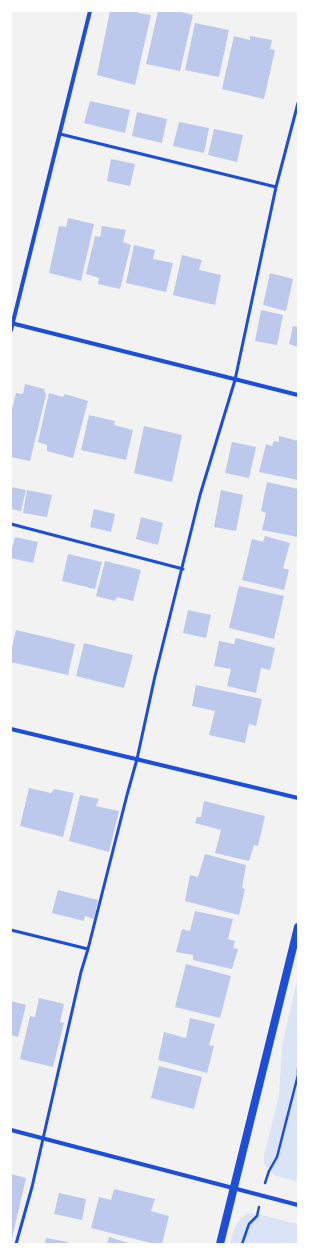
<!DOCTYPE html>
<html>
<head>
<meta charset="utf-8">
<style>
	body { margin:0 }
	#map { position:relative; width:309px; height:1255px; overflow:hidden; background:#f2f2f2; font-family:Montserrat,sans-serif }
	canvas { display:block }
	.frame { position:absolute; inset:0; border:12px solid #fff; pointer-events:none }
</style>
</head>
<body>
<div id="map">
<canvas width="309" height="1255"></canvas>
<div class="frame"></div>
</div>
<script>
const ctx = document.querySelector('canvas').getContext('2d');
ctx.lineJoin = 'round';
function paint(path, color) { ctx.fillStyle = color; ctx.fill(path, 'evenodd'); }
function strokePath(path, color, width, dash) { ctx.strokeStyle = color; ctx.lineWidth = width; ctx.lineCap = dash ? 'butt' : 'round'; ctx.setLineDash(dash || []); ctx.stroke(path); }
paint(new Path2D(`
	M298,976V1182L274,1175L264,1164V1155L279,1095L282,1046Z
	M249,1213L258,1214L298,1224V1244H230C233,1231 236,1219 249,1213Z`), '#dbe4f7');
paint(new Path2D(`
	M110,11H138V13L151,15L135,85L97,75Z
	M158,11H177L193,15L180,71L146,64Z
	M195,23L229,30L219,77L185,70Z
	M234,36L250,40V36L272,40L270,49L275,50L264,99L222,89Z
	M90,101L130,110L125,133L84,123Z
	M137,112L167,119L162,143L132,136Z
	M179,122L209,128L204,153L173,146Z
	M214,129L243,135L237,162L208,155Z
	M111,159L135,164L130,186L107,181Z
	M68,218L94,224L81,281L49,273L59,226L66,227Z
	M102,226L126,230L123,242L131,245L120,289L98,284L99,278L86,274L95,236L100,237Z
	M134,245L155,250L153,259L173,263L166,292L126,283Z
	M182,255L202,260L199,270L221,275L215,305L173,295Z
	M270,273L293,279L286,311L263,305Z
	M261,310L283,315L277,345L255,341Z
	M293,326L298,327V347L289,344Z
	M25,384L44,389L46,395L30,461L11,457V413L16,393L23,394Z
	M49,393L63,397L65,394L88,401L73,458L47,451V445L38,442Z
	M89,415L115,421L114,425L133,430L126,460L81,450Z
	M144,426L182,435L172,482L134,473Z
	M279,436L298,441V480L259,472L266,444L272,446L274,441L279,442Z
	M232,442L256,447L249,478L225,473Z
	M267,482L298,489V537L262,530L266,513L261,511Z
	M11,487L26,490L21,511L11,509Z
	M27,490L52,495L47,517L23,513Z
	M221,490L243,495L236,531L214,527Z
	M94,509L115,514L111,532L90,527Z
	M141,517L163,523L158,545L136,539Z
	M265,536L290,543L283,568L289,570L284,590L242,580L252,539L263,542Z
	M15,537L38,542L33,563L11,558V552Z
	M68,554L102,562L95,589L62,581Z
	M105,561L141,570L133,601L117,597L115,601L96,596Z
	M239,586L284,596L274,639L229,628Z
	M188,610L211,615L206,638L183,633Z
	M16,630L75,644L68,675L11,662V652Z
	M236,638L275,648L270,670L261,668L256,693L227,686L231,669L214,666L219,641L234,644Z
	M84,643L133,655L124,688L76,676Z
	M196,685L262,699L256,726L249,724L245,743L209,735L215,711L192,706Z
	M29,788L51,793L54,789L74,793L63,837L20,826Z
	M80,795L99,799L96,806L119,811L109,852L69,841Z
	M204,801L265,816L258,846L254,845L249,861L215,853L221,830L195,823L197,817H201Z
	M205,854L246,865L242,888L245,889L239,915L185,901L190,875L198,877Z
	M58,890L98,900L94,919L85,916L84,921L52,913Z
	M195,911L233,919L228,939L235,941L233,948L238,949L232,969L193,960V955L176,952L182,929L190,931Z
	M186,964L231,976L220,1018L175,1007Z
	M39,998L64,1004L60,1022L64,1023L53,1067L20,1059L30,1016L35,1017Z
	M11,1001L26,1005L18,1037L11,1035Z
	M190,1018L215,1024L209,1045L214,1046L207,1073L158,1060L164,1032L186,1038Z
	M159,1066L202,1077L194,1109L151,1098Z
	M11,1174L26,1178L12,1238H11Z
	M114,1189L155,1199L151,1211L169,1216L162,1244H155L91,1228L99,1197L111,1200Z
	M59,1193L86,1199L82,1220L54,1214Z
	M109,1237L132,1244H107Z
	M46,1238L68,1242V1244H45Z`), '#bdc9ec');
strokePath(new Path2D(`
	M265,1183L269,1171L277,1157L298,1075V1069
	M242,1244L249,1224L257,1216L259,1207`), '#1d4ed8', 2.5);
strokePath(new Path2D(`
	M60,134L276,187
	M11,524L183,569
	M11,930L88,949
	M16,1244L32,1187L81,972L88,949L127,795L137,759L155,676L200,495L235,380L276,187L298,103`), '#1d4ed8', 3);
strokePath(new Path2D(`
	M11,323L298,395
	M11,330L90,11
	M11,729L298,798
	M11,1130L298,1205`), '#1d4ed8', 4);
strokePath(new Path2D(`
	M220,1244L298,927`), '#1d4ed8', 8);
</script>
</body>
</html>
